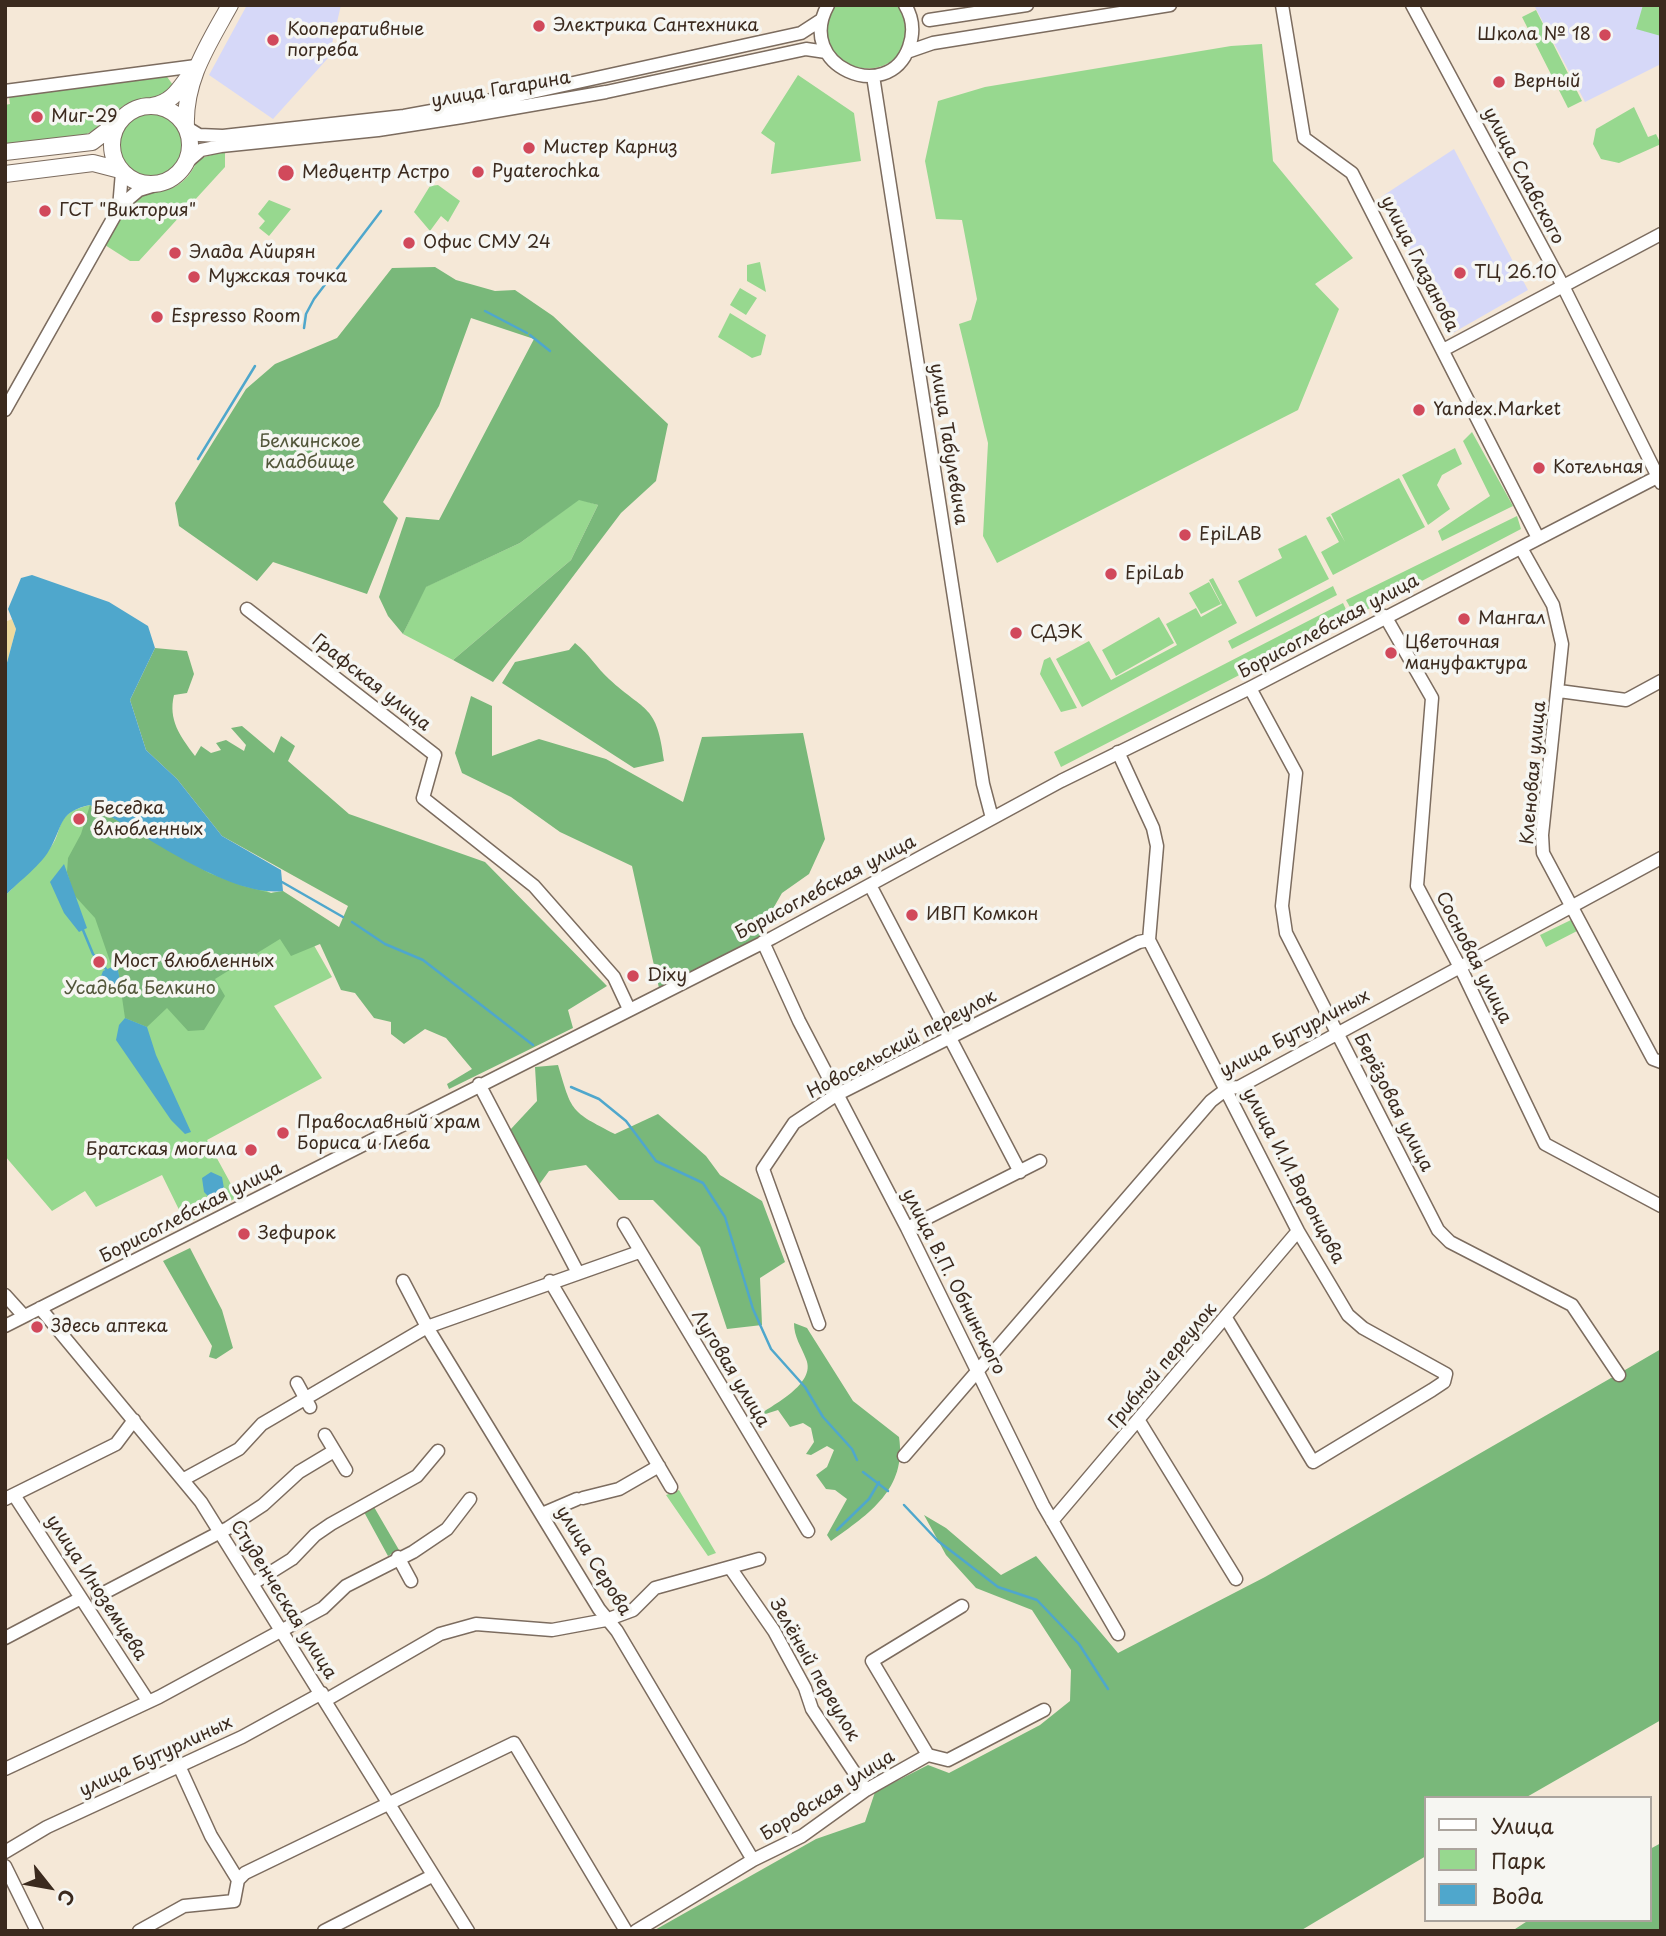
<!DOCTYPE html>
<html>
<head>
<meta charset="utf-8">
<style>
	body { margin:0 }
	#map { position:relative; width:1666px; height:1936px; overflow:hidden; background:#f5e8d7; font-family:"Playpen Sans",sans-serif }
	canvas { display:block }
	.frame { position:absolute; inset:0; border:7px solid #3b2a1e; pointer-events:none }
	.legend { position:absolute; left:1424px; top:1796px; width:228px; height:126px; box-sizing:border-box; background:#f6f6f2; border:2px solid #aba49d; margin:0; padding:9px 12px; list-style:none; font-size:21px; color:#3b2a1e }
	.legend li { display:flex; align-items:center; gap:14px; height:35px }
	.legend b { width:35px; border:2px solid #aba49d }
	.north { position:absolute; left:14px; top:1852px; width:70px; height:70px; -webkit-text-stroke:5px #f6f6f2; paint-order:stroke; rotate:121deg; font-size:19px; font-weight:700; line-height:28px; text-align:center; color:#3b2a1e }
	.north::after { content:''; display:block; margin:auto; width:24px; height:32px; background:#3b2a1e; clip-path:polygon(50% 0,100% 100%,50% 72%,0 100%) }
</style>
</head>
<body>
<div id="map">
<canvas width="1666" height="1936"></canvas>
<div class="frame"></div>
<ul class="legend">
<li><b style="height:9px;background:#fff"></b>Улица</li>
<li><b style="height:19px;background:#97d88f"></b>Парк</li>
<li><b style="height:19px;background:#4fa7cc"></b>Вода</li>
</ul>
<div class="north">С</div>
</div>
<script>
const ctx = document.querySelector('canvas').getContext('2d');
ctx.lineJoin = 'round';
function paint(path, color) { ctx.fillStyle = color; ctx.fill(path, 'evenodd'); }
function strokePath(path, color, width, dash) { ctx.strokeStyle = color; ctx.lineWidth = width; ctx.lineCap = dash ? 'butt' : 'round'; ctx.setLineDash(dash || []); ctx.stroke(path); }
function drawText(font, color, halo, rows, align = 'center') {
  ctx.font = font + ' "Playpen Sans",sans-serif'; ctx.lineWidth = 7; ctx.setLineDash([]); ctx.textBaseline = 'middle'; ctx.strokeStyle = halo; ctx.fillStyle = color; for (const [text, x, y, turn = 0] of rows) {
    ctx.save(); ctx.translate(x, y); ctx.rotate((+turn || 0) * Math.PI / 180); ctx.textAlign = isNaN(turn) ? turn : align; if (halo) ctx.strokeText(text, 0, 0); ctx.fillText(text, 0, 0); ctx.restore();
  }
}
paint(new Path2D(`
	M247,5H341L329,57L273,119L209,75Z
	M1534,5H1661V64L1585,102Z
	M1454,149L1528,290L1451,334L1381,197Z`), '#d6d8f8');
paint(new Path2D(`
	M834,5H897C904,14 906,25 905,36C898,93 799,70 834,5Z
	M1643,5H1661V36L1636,29Z
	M1536,10L1582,101L1568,108L1522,17Z
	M1262,44L1273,161L1353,258L1315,284L1339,309L1298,410L997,563L983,536L988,443L959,324L971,320L977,299L962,220L936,219L925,161L938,101L985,87L1231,46Z
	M165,74L173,85L164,98L138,100L123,106L111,120L85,135L5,144V105L10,104L9,97Z
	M798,75L854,113L861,161L771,174L775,143L761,133Z
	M1634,107L1648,137L1656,134L1661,144L1619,163L1601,159L1593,144L1596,129Z
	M119 146a32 32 0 1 1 64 0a32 32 0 1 1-64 0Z
	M225,151V167L139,261H130L105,245C111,233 118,215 127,205C151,181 178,205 198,159Z
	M438,185L460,201L448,222L441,216L430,231L414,212L430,186Z
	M269,200L291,209L269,236L259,228L265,221L258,214Z
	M760,262L766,292L747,281V265Z
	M740,288L757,298L746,315L730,305Z
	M730,313L766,335L761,355L752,358L718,337Z
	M1472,432L1513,506L1442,541L1438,531L1490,496L1463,441Z
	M1455,448L1462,464L1442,475L1437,485L1450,509L1428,525L1402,475Z
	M1399,478L1425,527L1333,575L1321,552L1339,542L1326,518L1330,516L1345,542L1331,514Z
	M579,499L598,505L571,560L453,660L403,634L425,587L520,543Z
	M1517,516L1521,529L1355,616L1346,600Z
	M1306,535L1329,579L1256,617L1238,581L1282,558L1278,549Z
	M1213,578L1237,623L1082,707L1056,659L1089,641L1111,680L1177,645L1166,624L1196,608L1201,617L1222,605L1209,580Z
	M1209,582L1221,604L1201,614L1189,593Z
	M1333,586L1337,595L1232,649L1228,641Z
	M1343,603L1350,618L1061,767L1054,752Z
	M1159,617L1174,643L1116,676L1102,650Z
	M1050,657L1077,708L1061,712L1040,674L1044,660Z
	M90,805L271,893L283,891L332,977L274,1006L322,1078L207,1140L238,1197L186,1224L162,1175L96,1207L85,1191L52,1211L5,1156V896C19,881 34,867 48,851C66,830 51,814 90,805Z
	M1573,919L1579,930L1546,947L1540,935Z
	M679,1490L716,1553L708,1556L666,1495Z`), '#97d88f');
paint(new Path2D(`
	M435,267L456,280L495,291L515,290L553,316L668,424L656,481L621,513L493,682L453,660L571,560L598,505L579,500L520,543L426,587L403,634L388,616L379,597L406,517L439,520L534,339L471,318L439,406L383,502L398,518L367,594L273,562L257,581L179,526L175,503L246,389L275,364L337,338L392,268Z
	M575,643C591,656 596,667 609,679C646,713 657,704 664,761L634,768L502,683L515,662L569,650Z
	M155,648L187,651L194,674L187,693L174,695C168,720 180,736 195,756L201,746L211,753L221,750L216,743L226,740L244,751L246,745L231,728L242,726L274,753L281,736L295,746L288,761L349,814L485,862L607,986L568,1010L573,1028L449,1089L447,1084L472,1069L446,1038L425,1029L404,1044L391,1034V1022L374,1018L355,993L341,990L320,944L291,956L280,939L215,979L225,996L204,1030L188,1031L167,1008L147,1027L125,1018L118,970L112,967L95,918L74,895L67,872L68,858L81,834L90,805L209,873L243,886L271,893L283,891L339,927L348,906L222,836L177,779L146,750L130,700Z
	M471,696L492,706V756L539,739L606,759L683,802L702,737L803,733L825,839L809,874L782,893L774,907L780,912L762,925L761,937L659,988L632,866L560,832L511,797L462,773L455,753Z
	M558,1065C572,1112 570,1111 615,1134L658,1114L706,1156L720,1175L762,1201L785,1262L760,1278L762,1325L727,1329L700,1247L653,1200H619L586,1165L549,1171L536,1189L510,1130L537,1101L535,1067Z
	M190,1248L222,1310L233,1348L216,1359L209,1357L212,1346L163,1261Z
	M794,1323L807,1328L853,1401L899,1437C907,1489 869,1514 831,1541L827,1535L847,1499L835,1490L826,1489L816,1475L827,1467L834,1450L827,1446L811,1455L806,1454L814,1442L811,1428L803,1423L790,1427L778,1410L756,1417C772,1405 817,1384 806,1359C801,1346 794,1337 794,1323Z
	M1661,1349V1720L1525,1798H1426V1856L1300,1931H653L816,1839L865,1822L875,1792L928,1765L949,1773L1040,1725L1070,1701L1071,1670L1032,1610L976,1588L946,1555L924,1515L946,1528L1001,1575L1036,1556L1118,1653L1265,1577L1611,1378H1622L1625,1370Z
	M374,1507L399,1550L388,1556L364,1512Z
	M1661,1843V1931H1512L1529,1920H1650V1849Z`), '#79b87a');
paint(new Path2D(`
	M12,619L16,629L5,670V622Z`), '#eeda9e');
paint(new Path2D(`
	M32,575L109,602L148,626L155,648L130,700L146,750L177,779L222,836L281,870L283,891C229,898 140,831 90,805C59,812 64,823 51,847C42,865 19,881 5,896V670L16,629L8,609L21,578Z
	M64,864L87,928L79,932L64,913L50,882Z
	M112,967L118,970L122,992H106L100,979L103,971Z
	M125,1018L147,1027L156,1055L191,1132L185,1134L171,1120L116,1040L119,1025Z
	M211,1172L222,1177L225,1194L218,1206L204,1192L202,1178Z`), '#4fa7cc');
strokePath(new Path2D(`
	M485,311L527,333
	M304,328L306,314L314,299L381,211
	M530,335L550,351
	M198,459L255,366
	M282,882L343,917
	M352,922L385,944L423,960L533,1045
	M83,930L93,954L106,969
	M571,1087L599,1099L626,1121L656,1161L703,1183L725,1217L753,1309L771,1349L805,1387L823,1417L852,1449L857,1460
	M863,1472L888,1491
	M904,1505L938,1541L998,1587L1037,1600L1079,1644L1108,1689
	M837,1530L869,1499L879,1482`), '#4fa7cc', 2.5);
const minor = new Path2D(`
	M828,5C794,66 888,106 909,47C914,33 913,18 905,5
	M1282,5L1304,138L1352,173L1538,538
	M1412,5L1563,286L1661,483
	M929,20L1027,5
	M907,52L933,43L1170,5
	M873,76L983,784L992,818
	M5,91L196,66
	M186,127L199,135L223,136L404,116L514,96L801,33L821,20
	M186,163L201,150L221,146L378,130L462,117L606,92L806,49L826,52
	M119,207L139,190L162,183
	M1443,350L1661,234
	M5,410L119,208L122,172
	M1521,548L1553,605L1562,644L1542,835L1543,853L1653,1059L1661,1062
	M247,609L435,755L423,798L534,886L614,977L629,1009
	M1385,616L1432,698L1417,886L1463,973L1545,1144L1661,1206
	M1250,688L1296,773L1282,906L1286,933L1438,1230L1450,1242L1572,1305L1619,1375
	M1559,691L1626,700L1661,681
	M1118,752L1153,828L1157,846L1149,940L1298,1231L1348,1315L1363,1328L1446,1374L1444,1382L1432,1390L1313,1462L1226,1318
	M870,885L1020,1172
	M763,942L799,1021L907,1228L1043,1505L1118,1634
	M479,1084L578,1273
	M624,1224L808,1531
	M907,1228L1040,1161
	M403,1281L427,1327L599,1609L617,1631L753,1860
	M550,1281L671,1487
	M5,1295L24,1316
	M40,1308L201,1502L468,1931
	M819,1324L763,1169L794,1123L836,1095L1139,942L1149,940
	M5,1326L772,938L1061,781L1250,688L1661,475
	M297,1383L310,1407
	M1139,1421L1236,1579
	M325,1435L346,1470
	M904,1456L1211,1101L1228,1088L1239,1087L1661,858
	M184,1479L239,1449L262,1424L427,1327L639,1252
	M14,1495L148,1701
	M583,1498L619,1489L659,1466
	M5,1499L116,1444L134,1420
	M542,1514L577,1499
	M1052,1521L1298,1231
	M398,1557L411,1581
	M731,1569L774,1631L805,1688L812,1709L866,1790
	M252,1584L292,1559L315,1535L331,1524L417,1476L438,1451
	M98,1596L228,1528L263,1505L299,1472L334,1451
	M5,1638L81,1598
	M326,1700L440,1634L476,1624L552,1630L606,1620L633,1610L655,1588L759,1559
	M928,1755L872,1661L962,1606
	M180,1768L211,1836L238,1880
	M5,1769L159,1697L323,1608L346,1586L413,1552L447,1529L470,1499
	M5,1852L47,1827L242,1737L322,1693
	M5,1866L37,1931
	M139,1931L184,1906L234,1901L238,1880L245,1873L514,1743L626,1931
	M324,1931L432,1876
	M636,1931L753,1860L802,1836L866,1790L928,1755L948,1760L1044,1710`);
const major = new Path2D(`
	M112 145a39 39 0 1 1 78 0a39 39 0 1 1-78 0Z
	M152,106C171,103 178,91 189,76
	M186,127C184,80 208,45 230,5
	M5,152L92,142L117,123
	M5,174L93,163L120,170`);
strokePath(minor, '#7c6c5f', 15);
strokePath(major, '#7c6c5f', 18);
strokePath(minor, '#fff', 12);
strokePath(major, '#fff', 16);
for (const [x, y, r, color] of [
	[539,26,7,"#d1495b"],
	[1605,35,7,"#d1495b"],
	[273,40,7,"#d1495b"],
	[1499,82,7,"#d1495b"],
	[37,117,7,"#d1495b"],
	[529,148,7,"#d1495b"],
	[478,172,7,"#d1495b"],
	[286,173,9,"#d1495b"],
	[45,211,7,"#d1495b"],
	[409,243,7,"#d1495b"],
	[175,253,7,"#d1495b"],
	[1460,273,7,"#d1495b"],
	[194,277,7,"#d1495b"],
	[157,317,7,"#d1495b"],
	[1419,410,7,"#d1495b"],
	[1539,468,7,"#d1495b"],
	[1185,535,7,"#d1495b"],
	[1111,574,7,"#d1495b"],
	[1464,619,7,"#d1495b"],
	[1016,633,7,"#d1495b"],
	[1391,653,7,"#d1495b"],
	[79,819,7,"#d1495b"],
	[912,915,7,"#d1495b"],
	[99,962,7,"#d1495b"],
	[633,976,7,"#d1495b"],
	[283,1133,7,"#d1495b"],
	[251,1150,7,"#d1495b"],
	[244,1234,7,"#d1495b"],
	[37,1327,7,"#d1495b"]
]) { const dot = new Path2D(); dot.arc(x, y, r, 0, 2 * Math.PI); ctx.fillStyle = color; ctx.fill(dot); strokePath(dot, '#f6f6f2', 2.5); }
drawText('18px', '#3b2a1e', '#f6f6f2', [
	["Электрика Сантехника",553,26],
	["Кооперативные",287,30],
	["погреба",287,51],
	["Школа № 18",1591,35,"right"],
	["Верный",1513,82],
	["Миг-29",51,117],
	["Мистер Карниз",543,148],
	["Pyaterochka",492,172],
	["Медцентр Астро",302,173],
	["ГСТ \"Виктория\"",59,211],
	["Офис СМУ 24",423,243],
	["Элада Айирян",189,253],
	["ТЦ 26.10",1474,273],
	["Мужская точка",208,277],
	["Espresso Room",171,317],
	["Yandex.Market",1433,410],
	["Котельная",1553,468],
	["EpiLAB",1199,535],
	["EpiLab",1125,574],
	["Мангал",1478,619],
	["СДЭК",1030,633],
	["Цветочная",1405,643],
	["мануфактура",1405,664],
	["Беседка",93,809],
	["влюбленных",93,830],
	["ИВП Комкон",926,915],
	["Мост влюбленных",113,962],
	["Dixy",647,976],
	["Православный храм",297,1123],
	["Бориса и Глеба",297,1144],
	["Братская могила",237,1150,"right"],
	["Зефирок",258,1234],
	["Здесь аптека",51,1327]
], 'left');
drawText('18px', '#3b2a1e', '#f6f6f2', [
	["улица Гагарина",501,90,-10],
	["улица Славского",1523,176,62],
	["улица Глазанова",1419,264,63],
	["улица Табулевича",948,444,81],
	["Борисоглебская улица",1329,627,-28],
	["Графская улица",371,683,38],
	["Кленовая улица",1534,773,-85],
	["Борисоглебская улица",826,888,-28],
	["Сосновая улица",1473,958,63],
	["улица Бутурлиных",1295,1034,-28],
	["Новосельский переулок",902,1045,-28],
	["Берёзовая улица",1393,1103,63],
	["улица И.И.Воронцова",1293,1176,62],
	["Борисоглебская улица",191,1213,-27],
	["улица В.П. Обнинского",953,1282,63],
	["Грибной переулок",1163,1366,-50],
	["Луговая улица",730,1369,59],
	["улица Серова",593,1561,58],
	["улица Иноземцева",96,1588,57],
	["Студенческая улица",283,1600,58],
	["Зелёный переулок",814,1670,60],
	["улица Бутурлиных",156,1757,-25],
	["Боровская улица",828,1796,-32]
]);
drawText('18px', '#52563a', '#f6f6f2', [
	["Белкинское",310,442],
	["кладбище",310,463],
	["Усадьба Белкино",140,989]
]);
</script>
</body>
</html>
